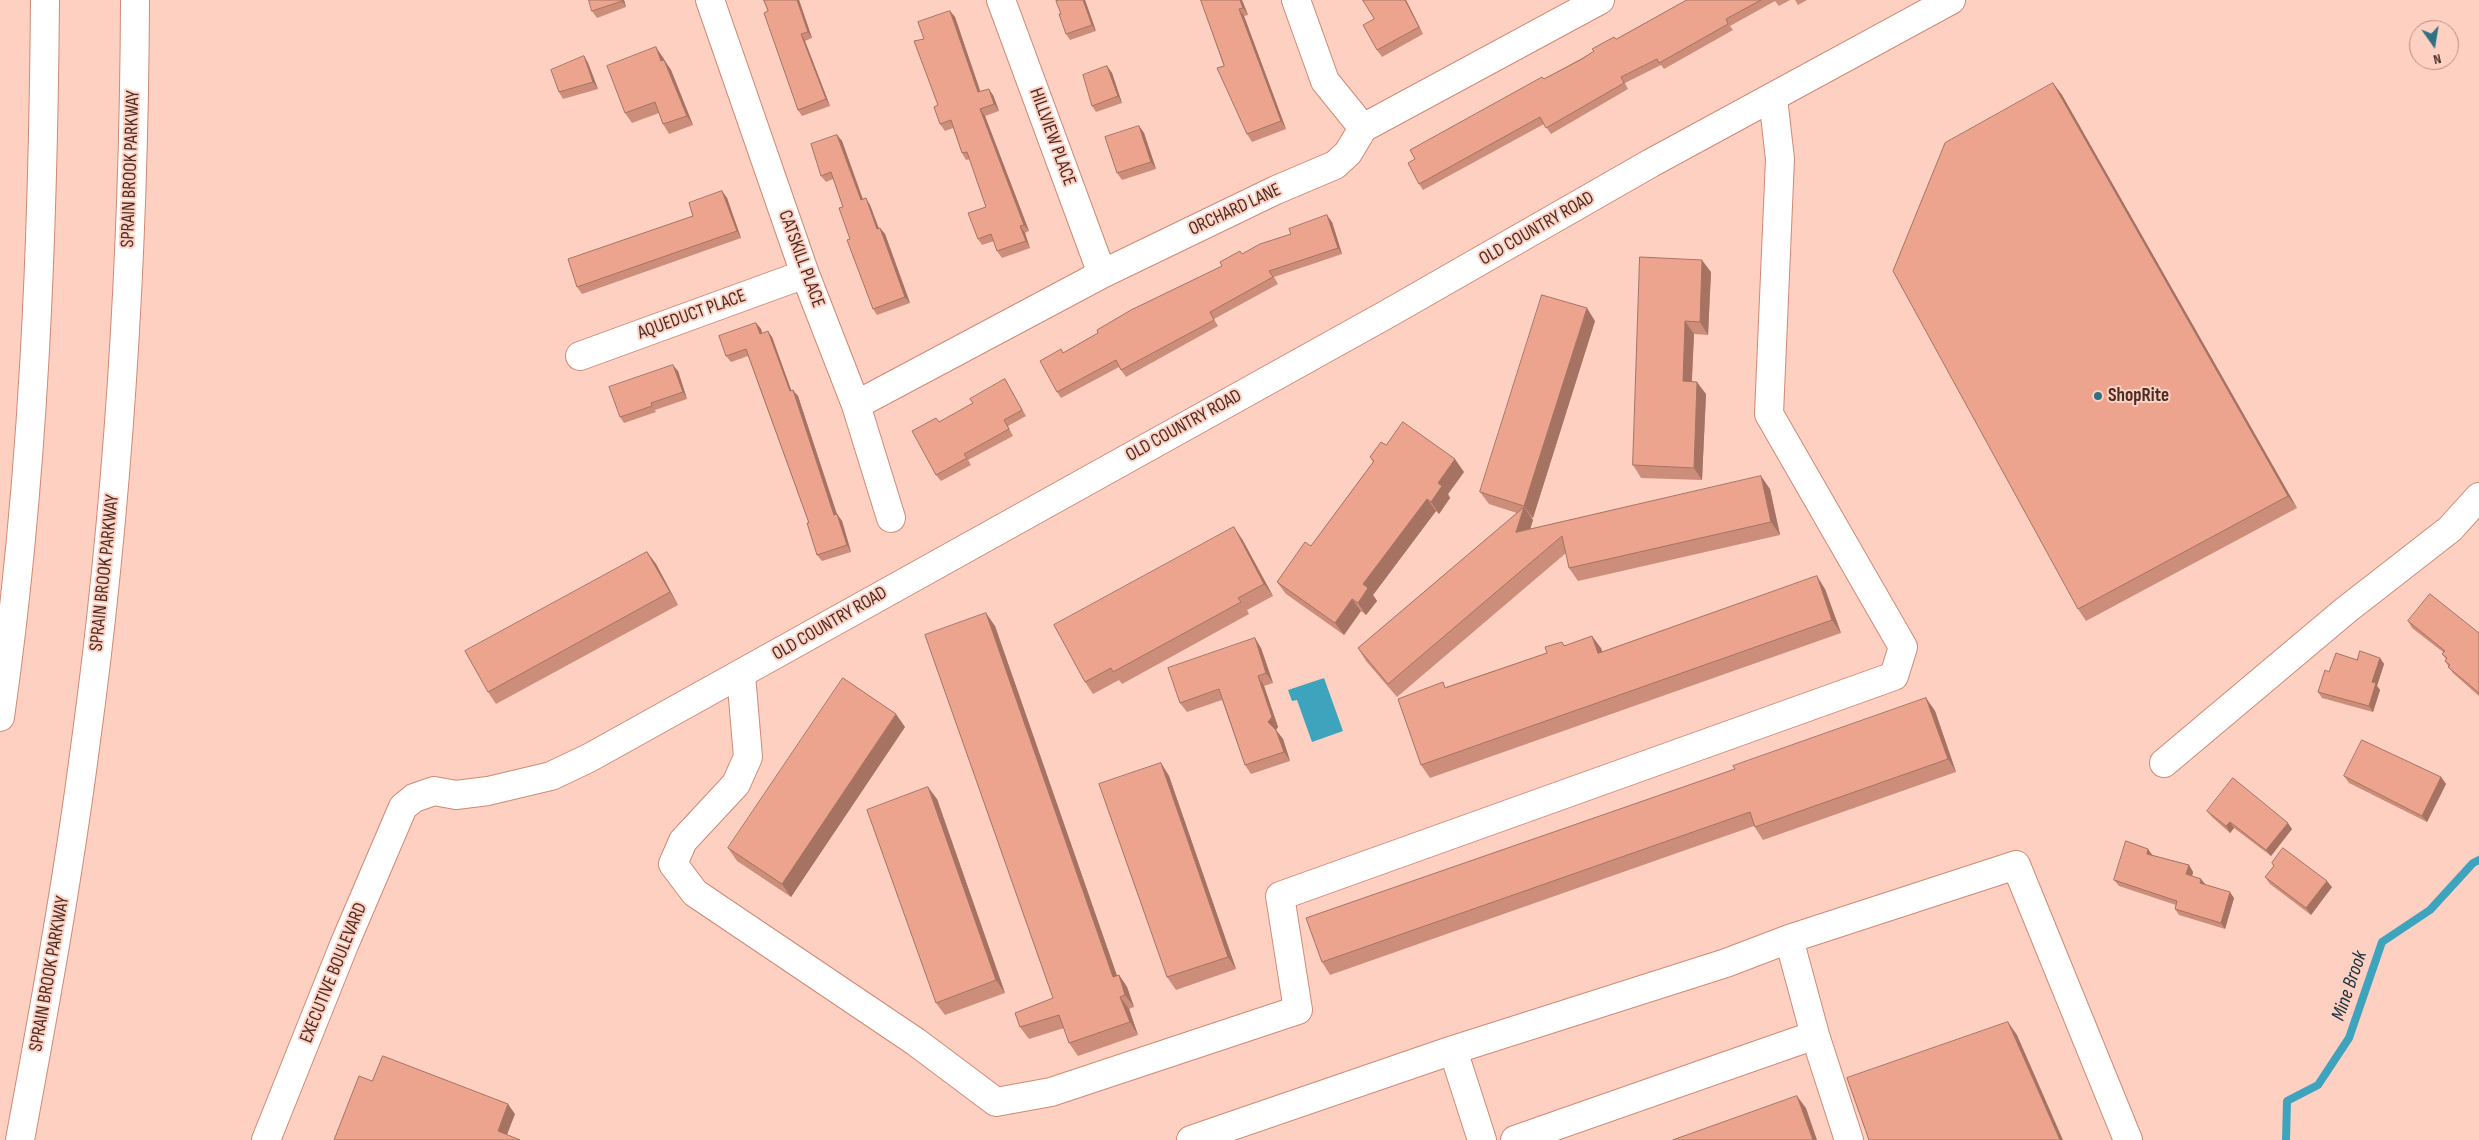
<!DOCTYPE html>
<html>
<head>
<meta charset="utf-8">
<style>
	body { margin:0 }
	#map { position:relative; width:2479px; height:1140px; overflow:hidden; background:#fed0c2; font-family:"Sofia Sans Condensed",sans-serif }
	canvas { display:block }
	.north { position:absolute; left:2409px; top:20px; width:50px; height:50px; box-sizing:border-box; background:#fed0c2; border:1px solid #b68f83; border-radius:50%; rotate:167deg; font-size:14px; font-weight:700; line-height:20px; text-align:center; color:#4a2d24 }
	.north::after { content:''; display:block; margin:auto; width:18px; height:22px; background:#2e7282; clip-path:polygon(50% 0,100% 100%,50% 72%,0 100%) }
</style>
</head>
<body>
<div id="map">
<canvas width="2479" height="1140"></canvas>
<div class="north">N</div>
</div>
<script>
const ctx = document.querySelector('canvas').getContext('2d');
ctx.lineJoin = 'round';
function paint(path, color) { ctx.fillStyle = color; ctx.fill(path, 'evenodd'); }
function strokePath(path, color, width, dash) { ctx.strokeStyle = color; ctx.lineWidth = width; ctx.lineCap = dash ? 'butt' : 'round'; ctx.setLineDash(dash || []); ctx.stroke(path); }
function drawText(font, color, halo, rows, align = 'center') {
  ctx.font = font + ' "Sofia Sans Condensed",sans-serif'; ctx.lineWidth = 4; ctx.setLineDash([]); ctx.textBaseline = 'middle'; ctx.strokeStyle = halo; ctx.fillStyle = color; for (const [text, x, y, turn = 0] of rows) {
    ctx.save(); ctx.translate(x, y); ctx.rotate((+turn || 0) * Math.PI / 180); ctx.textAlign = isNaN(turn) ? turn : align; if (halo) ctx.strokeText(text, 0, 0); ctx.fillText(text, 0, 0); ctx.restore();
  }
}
paint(new Path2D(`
	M1324,678L1343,731L1312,742L1297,700L1292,701L1288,690Z`), '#3ea4bd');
strokePath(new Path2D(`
	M2286,1140L2287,1101L2318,1085L2349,1038L2382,942L2430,910L2473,863L2479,860`), '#3ea4bd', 8);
const minor = new Path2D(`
	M710,0L805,274L856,405L891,518
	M1001,0L1102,274
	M1296,0L1325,81L1363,128
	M580,356L805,274
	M856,405L1102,274L1276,190L1335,165L1348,153L1363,128L1600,0
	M741,675L748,757L736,784L683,841L673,864L695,893L916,1042L996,1102L1051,1092L1298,1010L1280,896L1894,676L1903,647L1769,414L1780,159L1773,98
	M2164,763L2346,610L2450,529L2479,497
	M1789,939L1815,1035L1849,1140
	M1453,1050L1482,1140
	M1191,1140L1453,1050L1726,963L1789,939L2016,865L2128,1140
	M1515,1140L1815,1035`);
const tertiary = new Path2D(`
	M266,1140L344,945L403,807L414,798L434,791L456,795L488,791L551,776L589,758L1389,313L1651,163L1951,0`);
const motorway = new Path2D(`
	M0,717C34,479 43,239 45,0
	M20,1140C44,1010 68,879 85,748C119,500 134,250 135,0`);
strokePath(minor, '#d08974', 30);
strokePath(tertiary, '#d08974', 30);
strokePath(motorway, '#d08974', 30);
strokePath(minor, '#fff', 28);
strokePath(tertiary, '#fff', 28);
strokePath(motorway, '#fff', 28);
paint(new Path2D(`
	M624,0L626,7L597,18L592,11Z
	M764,0H799L812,38L805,41L830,106L802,116L798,110Z
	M1060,0H1085L1096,31L1070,40L1066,34L1061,14Z
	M1201,0H1242L1248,15L1244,16L1286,129L1252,142L1247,134Z
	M1406,0L1423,34L1382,57L1377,50L1374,19Z
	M1687,0H1790L1779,6L1775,1L1730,26L1733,30L1664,69L1661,65L1625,83L1628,89L1551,134L1544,124L1423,190L1419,184L1415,159L1544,79Z
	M1795,0H1807L1798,5Z
	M950,11L955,17L980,92L993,95L999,111L985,116L1029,231L1025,233L1030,248L1002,258L997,251L994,241L982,245L978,239L986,207L970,159L966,160L962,153L953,128L945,131L940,124L938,105L924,39Z
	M584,56L588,63L598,89L563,99L559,92Z
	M663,56L664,61L671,70L693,125L669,134L663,124L659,113L632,123L625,113Z
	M1107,66L1112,73L1122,103L1096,112L1092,106Z
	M2053,83L2062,95L2297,508L2086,621L2078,609Z
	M1139,126L1144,133L1156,169L1122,180L1117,173Z
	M837,135L842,141L863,199L870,205L879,228H880L885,234L910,303L877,315L873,309L843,207L833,179L826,182L821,176Z
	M722,191L727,198L741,238L582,294L577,287L693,216Z
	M1332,222L1342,254L1274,277L1278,284L1214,319L1218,326L1126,377L1119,367L1061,398L1057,392L1063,353L1222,266L1242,254Z
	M1640,257L1711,272L1708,335L1694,334L1692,382L1706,394L1702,480L1641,478L1633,465Z
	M1595,321L1533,518L1531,517L1533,520L1530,529L1770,489L1780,535L1578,581L1569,568L1566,553L1397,697L1366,661L1358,648L1517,513L1489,504L1480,492Z
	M756,323L761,329L762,333L772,337L791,390L798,396L837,514L842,521L851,552L822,561L817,555L809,523L748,356L731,362L726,356Z
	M678,371L687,399L655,410L656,412L624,423L620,417Z
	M1005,379L1009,386L1026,416L1008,426L1013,436L968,460L971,465L941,481L936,475L973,403Z
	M1386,445L1464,472L1448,494L1450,498L1439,514L1436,511L1373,595L1377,601L1366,615L1361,611L1344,635L1286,594L1277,582L1311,546L1373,462L1370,457Z
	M1242,539L1273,596L1247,610L1249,614L1122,684L1119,680L1093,694L1085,682Z
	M647,552L656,564L678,605L496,704L488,692Z
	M1825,589L1841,633L1430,778L1421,765L1446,687L1547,653L1565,645L1601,648L1602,652Z
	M2408,621L2479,633V696L2453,673L2445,661L2446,659L2442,654L2443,652L2412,628Z
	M995,626L1117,976L1119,975L1127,987L1134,1007L1129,1009L1138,1035L1078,1056L1069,1043L1064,1028L1029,1039L1020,1027L1053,998Z
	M1261,648L1273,683L1264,686L1278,727L1276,730L1283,739L1290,761L1251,774L1245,765L1222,700L1187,712L1180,703Z
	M2380,658L2384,664L2377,686L2380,690L2373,712L2322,698L2318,692L2329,672L2357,660Z
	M1926,698L1935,711L1956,772L1763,840L1754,826L1330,975L1322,962Z
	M905,727L791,897L737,861L728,848Z
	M1161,763L1169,776L1236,969L1176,990L1167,977Z
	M2344,776L2441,777L2446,784L2427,822L2349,783Z
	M937,799L1005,993L945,1015L936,1003Z
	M2207,811L2292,829L2271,856L2234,828L2230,833L2212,817Z
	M2148,849L2152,855L2189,865L2193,872L2192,876L2205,885L2234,898L2225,929L2179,915L2175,909L2176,905L2119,886L2114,880Z
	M2272,863L2332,887L2311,915L2270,884L2265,877L2274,866Z`), '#cc8d7a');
paint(new Path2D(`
	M622,0H624L626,7L622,1Z
	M797,0H799L812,38L808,32Z
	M1083,0H1085L1096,31L1092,25Z
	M1240,0H1242L1248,15L1243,8Z
	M1405,0H1406L1423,34L1419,27Z
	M1239,9L1244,16L1286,129L1281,121Z
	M950,11L955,17L983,99L978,92Z
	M801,34L805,41L830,106L826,99Z
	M656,47L671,70L693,125L687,116L661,61Z
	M584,56L588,63L598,89L593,82Z
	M1107,66L1112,73L1122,103L1118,96Z
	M2053,83L2062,95L2297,508L2288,496Z
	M989,89L993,95L999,111L994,104Z
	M980,109L985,116L1029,231L1024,225Z
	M1139,126L1144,133L1156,169L1151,162Z
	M837,135L842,141L865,206L861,200Z
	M722,191L727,198L741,238L737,231Z
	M866,198L870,205L881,235L877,229Z
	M1327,215L1332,222L1342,254L1338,248Z
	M1020,226L1025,233L1030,248L1026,241Z
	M880,228L885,234L910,303L905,297Z
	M1702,260L1711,272L1708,335L1700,322Z
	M1587,308L1595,321L1533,518L1524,506Z
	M1685,321L1694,334L1691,393L1683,381Z
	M756,323L761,329L764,340L760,334Z
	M768,331L772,337L794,398L790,391Z
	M673,365L678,371L687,399L683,392Z
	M1697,382L1706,394L1702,480L1694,468Z
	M793,390L798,396L839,521L834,515Z
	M1455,459L1464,472L1448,494L1450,498L1439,514L1431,502L1438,483Z
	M1761,476L1770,489L1780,535L1771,522Z
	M1427,499L1436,511L1373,595L1377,601L1366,615L1358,603L1363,584Z
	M1524,507L1533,520L1525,545L1516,532Z
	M837,514L842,521L851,552L847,545Z
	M1234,527L1242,539L1273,596L1264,584Z
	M647,552L656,564L678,605L670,592Z
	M1817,576L1825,589L1841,633L1832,620Z
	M1352,599L1361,611L1344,635L1335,623Z
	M986,613L995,626L1122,990L1113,977Z
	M1592,636L1601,648L1607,666L1598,653Z
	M1255,638L1261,648L1273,683L1266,673Z
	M2380,658L2384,664L2377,686L2380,690L2373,712L2369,706L2372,682Z
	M1258,676L1264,686L1278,727L1276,730L1283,739L1290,761L1284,752L1268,722Z
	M1926,698L1935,711L1956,772L1948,759Z
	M896,714L905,727L791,897L782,884Z
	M1161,763L1169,776L1236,969L1228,957Z
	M2441,777L2446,784L2427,822L2422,816Z
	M928,787L937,799L1005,993L996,980Z
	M2230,822L2234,828L2230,833L2226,826Z
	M2288,823L2292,829L2271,856L2266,850Z
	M2148,849L2153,856L2147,854Z
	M2189,865L2193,872L2191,881L2186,874Z
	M2201,879L2206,885L2200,883Z
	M2327,881L2332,887L2311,915L2306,908Z
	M2230,892L2234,898L2225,929L2221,923Z
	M1119,975L1127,987L1134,1007L1125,995Z
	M1120,997L1129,1009L1138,1035L1130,1022Z
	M2008,1022L2017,1035L2063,1140H2060Z
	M1797,1096L1806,1108L1817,1140H1813Z
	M508,1104L515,1114L505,1140L498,1131Z`), '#a67363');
const building = new Path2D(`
	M589,0H622V1L592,11Z
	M764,0H797L808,32L801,34L826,99L798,110L764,13L768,11Z
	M1060,0H1083L1092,25L1066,34L1059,14H1061L1056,1Z
	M1201,0H1240L1243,8L1239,9L1281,121L1247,134L1217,68L1224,66Z
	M1363,0H1405L1419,27L1377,50L1363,25L1374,19Z
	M1687,0H1761L1726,19L1728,24L1659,63L1657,59L1621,77L1624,83L1546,128L1540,117L1419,184L1408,163L1415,159L1410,150L1542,77L1544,79L1582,59L1594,51L1592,49L1614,37L1616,39Z
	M950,11L978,92L989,89L994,104L980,109L1024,225L1020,226L1026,241L997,251L991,234L978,239L968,213L986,207L967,152L962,153L951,120L940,124L934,107L938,105L914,41L924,39L918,22Z
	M656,47L661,61L664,60L687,116L663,124L655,102L625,113L607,66Z
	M584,56L593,82L559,92L551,70Z
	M1107,66L1118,96L1092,106L1083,75Z
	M2053,83L2288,496L2078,609L1893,271L1945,143Z
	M1139,126L1151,162L1117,173L1105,137Z
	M837,135L861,200L866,198L877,229L880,228L905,297L873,309L847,240L850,239L839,208L843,207L831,172L821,176L811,144Z
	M722,191L737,231L577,287L568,259L693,216L689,203Z
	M1327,215L1338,248L1269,271L1273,277L1210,312L1214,320L1121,370L1116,360L1057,392L1040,361L1061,349L1063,353L1098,333L1097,330L1131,310L1222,266L1220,262L1240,251L1242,254L1260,244L1291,234L1289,229Z
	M1640,257L1702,260L1700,322L1685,321L1683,381L1697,382L1694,468L1633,465Z
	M1542,295L1587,308L1524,506L1480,492Z
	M756,323L760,334L768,331L790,391L793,390L834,515L837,514L847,545L817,555L807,523H809L746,349L726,356L719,336Z
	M673,365L683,392L651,403L652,406L620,417L609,387Z
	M1005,379L1022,410L1004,420L1009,429L964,454L967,458L936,475L912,431L936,418L939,422L973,403L970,399Z
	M1403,422L1455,459L1438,483L1442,486L1431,502L1427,499L1363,584L1368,588L1358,603L1352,599L1335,623L1277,582L1305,542L1311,546L1374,461L1370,457L1381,442L1386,445Z
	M1761,476L1771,522L1569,568L1562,536L1388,684L1358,648L1524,507L1516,532Z
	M1234,527L1264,584L1238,598L1241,602L1113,672L1111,668L1085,682L1054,625Z
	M647,552L670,592L488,692L465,651Z
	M1817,576L1832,620L1421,765L1398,699L1443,682L1445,688L1547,653L1545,647L1562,642L1564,646L1592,636L1598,653Z
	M2430,594L2479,633V693L2448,667L2450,665L2445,661L2447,658L2442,654L2445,651L2408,621Z
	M986,613L1113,977L1119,975L1125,995L1120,997L1130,1022L1069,1043L1059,1015L1020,1027L1015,1013L1053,998L925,635Z
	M1255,638L1266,673L1258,676L1272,717L1268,722L1276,730L1284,752L1245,765L1219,689L1180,703L1168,668Z
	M2360,651L2380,658L2372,682L2376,683L2369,706L2318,692L2325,670L2329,672L2336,653L2357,660Z
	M843,678L896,714L782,884L728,848Z
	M1926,698L1948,759L1755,827L1750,812L1322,962L1306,918L1735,769L1733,766Z
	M2362,740L2441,777L2422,816L2344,776Z
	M1161,763L1228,957L1167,977L1099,784Z
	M2233,778L2288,823L2266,850L2230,822L2226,826L2207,811Z
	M928,787L996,980L936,1003L867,810Z
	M2126,841L2148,849L2147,854L2189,865L2186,874L2201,879L2200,883L2230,892L2221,923L2175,909L2177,901L2114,880Z
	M2283,848L2327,881L2306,908L2265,877L2274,866L2272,863Z
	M2008,1022L2060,1140H1869L1847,1078Z
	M383,1056L508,1104L498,1131L520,1140H334L359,1076L372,1081Z
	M1797,1096L1813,1140H1673Z`);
paint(building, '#eda48e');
strokePath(building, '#a67363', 1);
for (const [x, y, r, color] of [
	[2098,396,5,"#2e7282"]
]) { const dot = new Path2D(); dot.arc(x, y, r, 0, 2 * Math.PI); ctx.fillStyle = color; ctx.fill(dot); strokePath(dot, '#fed0c2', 2); }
drawText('19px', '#4a2d24', '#fed0c2', [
	["HILLVIEW PLACE",1052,137,70],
	["SPRAIN BROOK PARKWAY",131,169,-88],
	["ORCHARD LANE",1235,210,-25],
	["OLD COUNTRY ROAD",1537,229,-30],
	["CATSKILL PLACE",801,259,70],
	["AQUEDUCT PLACE",692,315,-20],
	["OLD COUNTRY ROAD",1184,426,-29],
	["SPRAIN BROOK PARKWAY",105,573,-84],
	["OLD COUNTRY ROAD",830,624,-30],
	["EXECUTIVE BOULEVARD",334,973,-68],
	["SPRAIN BROOK PARKWAY",50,974,-80]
]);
drawText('bold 19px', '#4a2d24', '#fed0c2', [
	["ShopRite",2108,396]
], 'left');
drawText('italic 20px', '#13323a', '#fed0c2', [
	["Mine Brook",2350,986,-71]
]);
</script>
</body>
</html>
